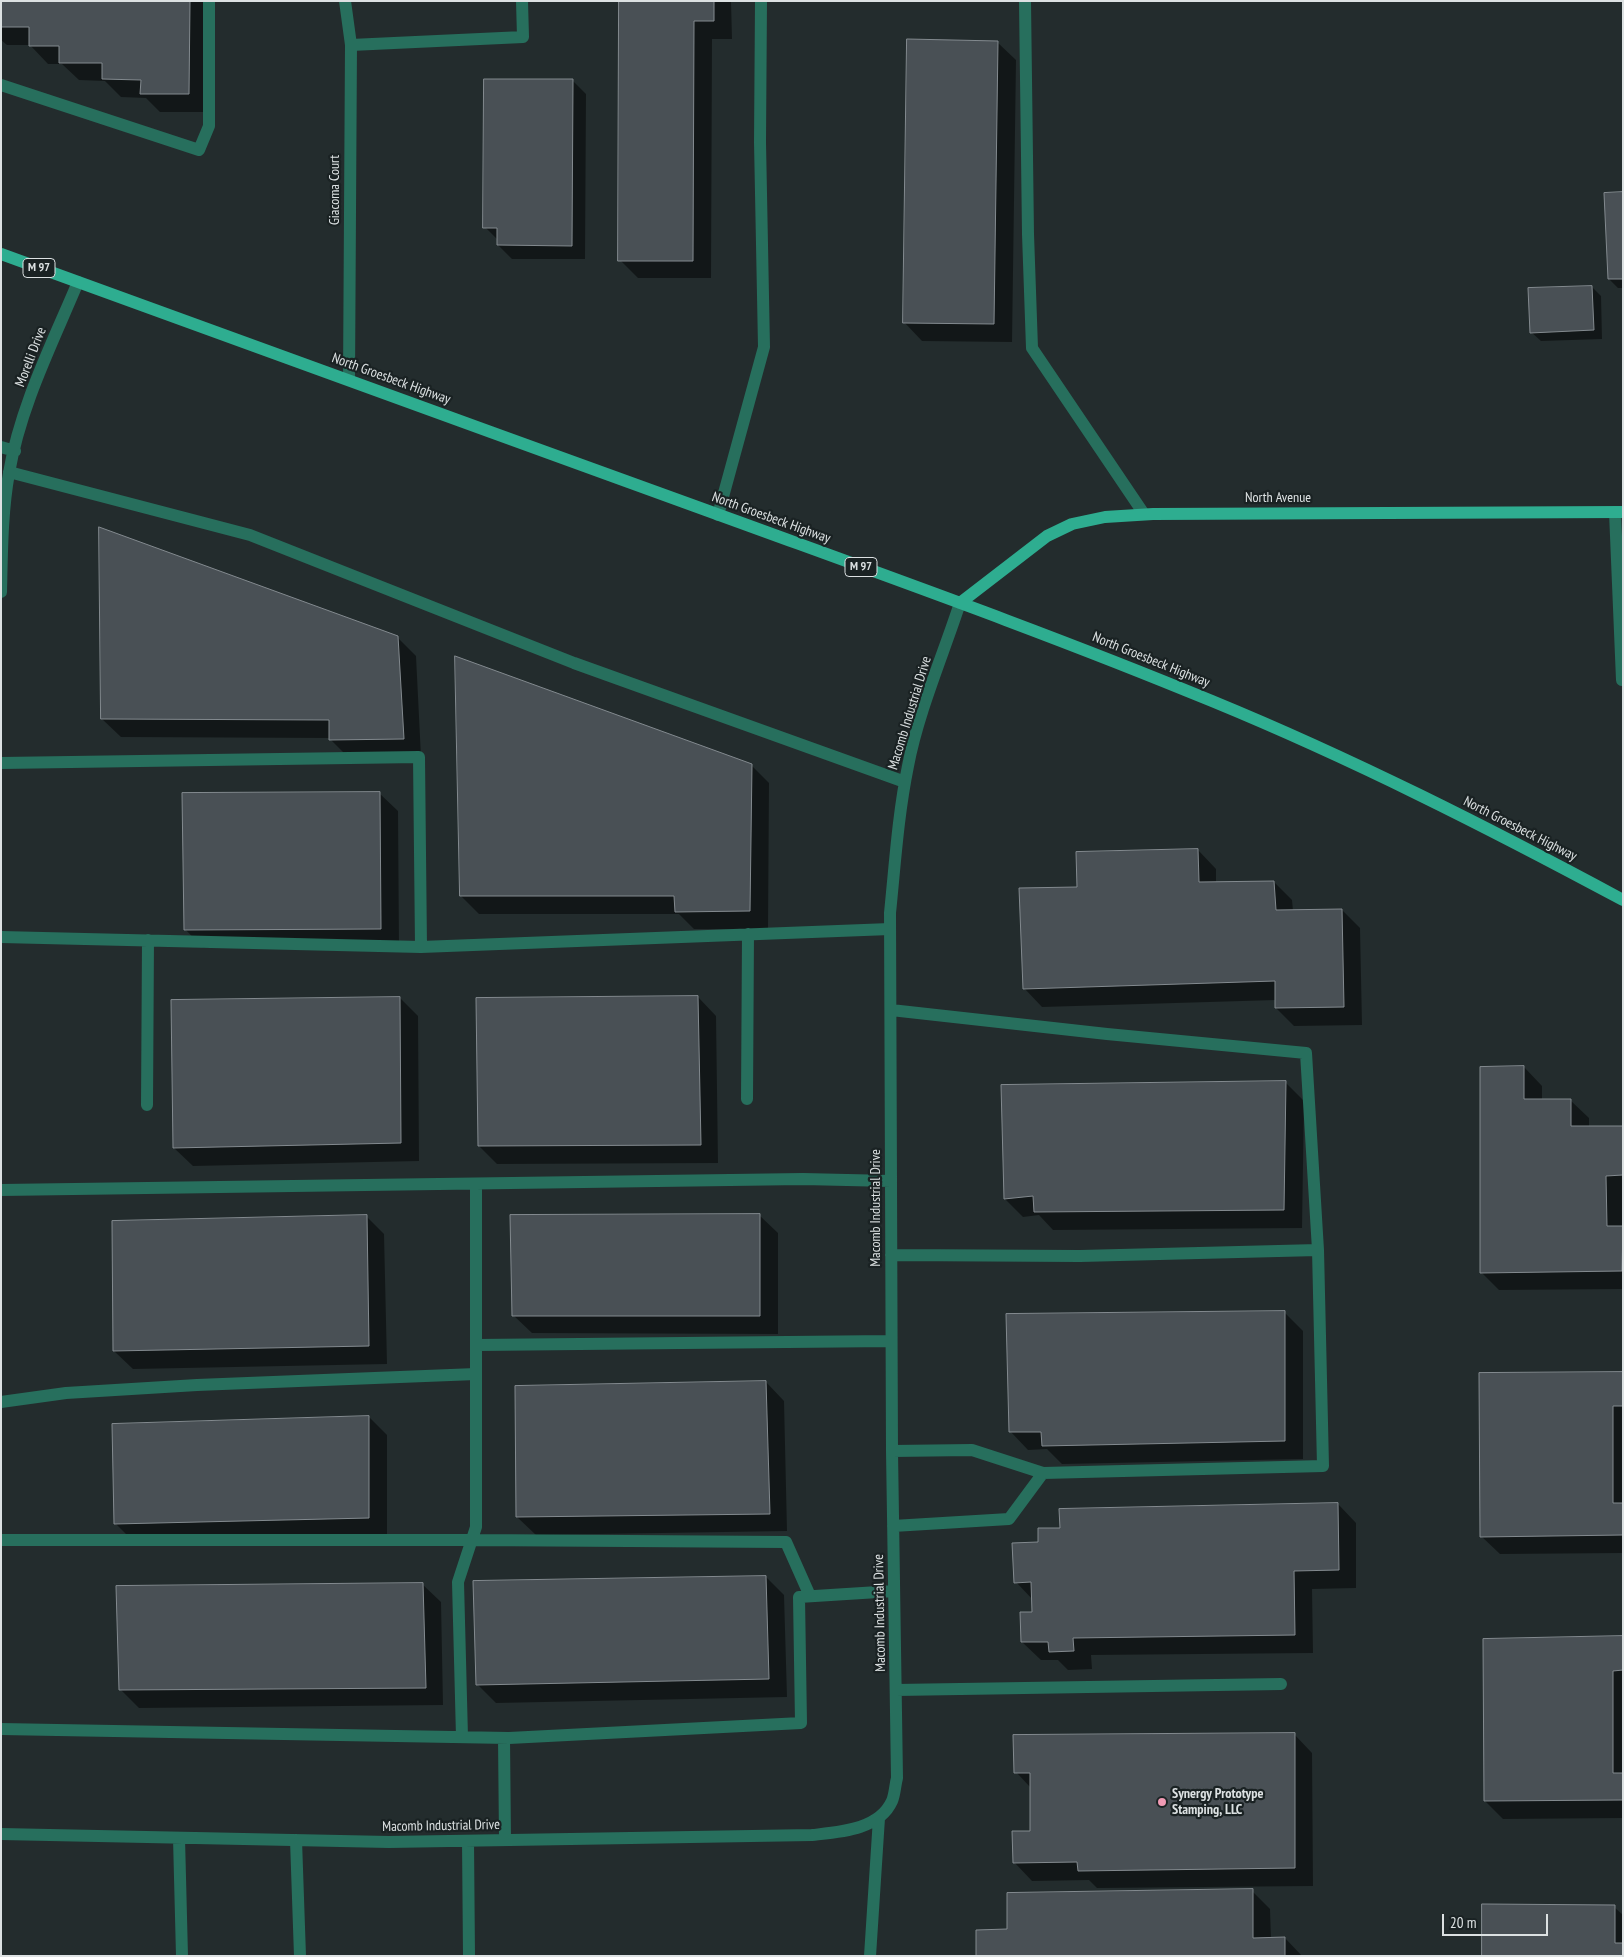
<!DOCTYPE html>
<html>
<head>
<meta charset="utf-8">
<style>
	body { margin:0 }
	#map { position:relative; width:1624px; height:1957px; overflow:hidden; background:#232c2d; font-family:"PT Sans Narrow",sans-serif }
	canvas { display:block }
	.frame { position:absolute; inset:0; border:2px solid #dce1e2; pointer-events:none }
	.scale { position:absolute; left:1442px; top:1914px; width:106px; height:22px; box-sizing:border-box; border:2px solid #dce1e2; border-top:0; padding-left:6px; font-size:15px; line-height:18px; white-space:nowrap; color:#dce1e2; -webkit-text-stroke:4px #1a2223; paint-order:stroke }
</style>
</head>
<body>
<div id="map">
<canvas width="1624" height="1957"></canvas>
<div class="frame"></div>
<div class="scale">20 m</div>
</div>
<script>
const ctx = document.querySelector('canvas').getContext('2d');
ctx.lineJoin = 'round';
function paint(path, color) { ctx.fillStyle = color; ctx.fill(path, 'evenodd'); }
function strokePath(path, color, width, dash) { ctx.strokeStyle = color; ctx.lineWidth = width; ctx.lineCap = dash ? 'butt' : 'round'; ctx.setLineDash(dash || []); ctx.stroke(path); }
function drawText(font, color, halo, rows, align = 'center') {
  ctx.font = font + ' "PT Sans Narrow",sans-serif'; ctx.lineWidth = 4.5; ctx.setLineDash([]); ctx.textBaseline = 'middle'; ctx.strokeStyle = halo; ctx.fillStyle = color; for (const [text, x, y, turn = 0] of rows) {
    ctx.save(); ctx.translate(x, y); ctx.rotate((+turn || 0) * Math.PI / 180); ctx.textAlign = isNaN(turn) ? turn : align; if (halo) ctx.strokeText(text, 0, 0); ctx.fillText(text, 0, 0); ctx.restore();
  }
}
paint(new Path2D(`
	M1,1H208L207,112H160L146,98L121,97L105,81L79,80L62,64H48L30,45H7L1,40Z
	M620,1H731L732,39H712L711,278H638L620,260Z
	M997,42L1016,60L1012,342L922,341L904,322Z
	M572,80L586,94L585,259H512L498,245V240L485,227Z
	M1623,193V288H1618L1609,279Z
	M1592,287L1601,296L1602,339L1541,341L1531,332Z
	M397,637L416,656L421,757L349,758L331,740L330,738L121,737L102,719Z
	M751,765L769,783L768,929H694L679,914H479L461,896Z
	M379,793L398,811L399,947L203,948L185,929Z
	M1198,850L1216,869V883L1274,882L1292,900L1293,911L1342,910L1360,928L1362,1025L1294,1026L1276,1008V1000L1042,1007L1024,988L1078,888Z
	M698,997L716,1016L718,1163L497,1164L479,1146Z
	M400,998L418,1016L419,1161L193,1166L174,1148Z
	M1524,1067L1542,1086V1100H1570L1589,1118V1128L1623,1127V1289L1499,1290L1481,1272Z
	M1285,1082L1304,1101L1302,1228L1053,1230L1039,1215L1023,1217L1005,1199Z
	M759,1215L778,1233V1334L532,1333L513,1315Z
	M366,1216L384,1234L387,1364L133,1369L114,1351Z
	M1284,1312L1303,1331V1459L1062,1464L1047,1449L1028,1450L1010,1431Z
	M1623,1373V1553L1500,1554L1481,1536Z
	M766,1382L784,1401L787,1531L536,1535L517,1517Z
	M369,1417L387,1435V1536L133,1541L115,1523Z
	M1338,1504L1356,1523V1588L1312,1589L1313,1653L1091,1655L1092,1669L1068,1670L1058,1660H1041L1022,1642L1034,1613L1033,1600L1016,1582L1039,1543L1061,1529Z
	M766,1577L784,1595L787,1697L496,1703L477,1684Z
	M422,1584L441,1602L443,1705L139,1708L120,1689Z
	M1623,1638V1818L1503,1819L1485,1801Z
	M1294,1734L1312,1753L1313,1886L1097,1888L1089,1880L1032,1881L1014,1862L1032,1832L1031,1788L1016,1772Z
	M1252,1891L1270,1909L1271,1939L1285,1938L1302,1956H978L1008,1930Z
	M1614,1907L1623,1915V1956H1483Z`), '#0007');
const building = new Path2D(`
	M1,1H190L189,94H140L141,80L102,79V63H59V46H29V27H1Z
	M619,1H714V21H694L693,261H618Z
	M907,39L998,41L994,324L903,323Z
	M484,79H573L572,246L497,245V228H483Z
	M1623,192V279H1608L1604,193Z
	M1592,286L1594,330L1530,333L1528,288Z
	M99,527L398,636L404,739L329,740V720L101,719Z
	M455,656L752,764L750,911L675,912L674,896H460Z
	M380,792L381,929L184,930L182,793Z
	M1198,849L1199,882L1274,881L1276,910L1342,909L1344,1007L1275,1008V981L1023,989L1019,888L1077,887L1076,852Z
	M698,996L701,1145L478,1146L476,998Z
	M400,997L401,1143L173,1148L171,1000Z
	M1524,1066V1099H1571V1126H1623V1175L1606,1176L1607,1226H1623L1622,1271L1480,1273V1067Z
	M1286,1081L1284,1210L1034,1212L1033,1196L1004,1199L1001,1085Z
	M760,1214V1316H512L510,1215Z
	M367,1215L369,1346L113,1351L112,1221Z
	M1285,1311V1441L1042,1446L1041,1432H1009L1006,1314Z
	M1623,1372V1406H1613V1503H1623V1535L1480,1537L1479,1373Z
	M766,1381L770,1514L516,1517L515,1386Z
	M369,1416V1518L114,1524L112,1424Z
	M1338,1503L1339,1570L1294,1571L1295,1635L1073,1638L1074,1651L1049,1652L1048,1642H1021L1020,1612H1032L1031,1582L1014,1583L1012,1543L1038,1542V1528H1060L1059,1509Z
	M766,1576L769,1679L476,1685L473,1581Z
	M423,1583L426,1688L119,1690L116,1586Z
	M1623,1636V1670L1613,1671V1773H1623V1800L1484,1801L1483,1639Z
	M1295,1733V1868L1078,1871L1077,1862L1013,1863L1012,1831H1030V1773H1014L1013,1735Z
	M1253,1889V1938L1285,1937V1956H976V1930L1007,1929V1893Z
	M1482,1904L1615,1905V1943H1623V1956H1482Z`);
paint(building, '#495055');
strokePath(building, '#838a8f', 1);
strokePath(new Path2D(`
	M345,1L351,45L349,380
	M1025,1L1028,234L1032,348L1144,514
	M351,45L523,37L522,1
	M1,85L199,150L209,126V1
	M1,447L15,451
	M9,472L250,535L574,663L905,782
	M1615,512L1622,680
	M718,515L764,347L760,142L761,1
	M1,592C2,552 2,512 9,473C20,407 52,344 78,282
	M1,763L419,757L421,947L1,937
	M421,947L890,929
	M891,1010L1107,1034L1306,1053L1318,1250L1080,1256L891,1255
	M747,1099L748,934
	M147,1105L148,940
	M1,1190L803,1179L891,1181
	M476,1345L891,1341
	M1,1402L66,1393L197,1385L476,1374
	M892,1451L972,1450L1043,1473L1323,1466L1318,1250
	M893,1526L1009,1519L1043,1473
	M1,1540H472L786,1542L810,1596
	M896,1690L1281,1684
	M1,1729L509,1738L801,1723L799,1597L894,1591
	M462,1737L458,1582L476,1527V1184
	M504,1738L505,1840
	M1,1834L389,1842L812,1835C839,1832 879,1830 892,1801C895,1794 895,1785 897,1778L892,1451L890,913C895,864 898,815 908,766C918,713 943,655 960,603
	M179,1838L182,1956
	M296,1840L300,1956
	M468,1841L469,1956
	M870,1956L879,1818`), '#276f5d', 12);
strokePath(new Path2D(`
	M1,254C246,344 491,432 736,521C895,579 1055,636 1212,701C1353,759 1489,828 1623,900
	M960,603L1047,536L1072,524L1105,517L1153,514L1623,512`), '#2ead90', 12);
for (const [x, y, r, color] of [
	[1162,1802,5,"#f09ab4"]
]) { const dot = new Path2D(); dot.arc(x, y, r, 0, 2 * Math.PI); ctx.fillStyle = color; ctx.fill(dot); strokePath(dot, '#1a2223', 2); }
for (const [x, y, w] of [
	[39,268,32],
	[861,567,32]
]) { const box = new Path2D(); box.roundRect(x - w / 2, y - 9.5, w, 19, 4); ctx.fillStyle = '#1a2223'; ctx.fill(box); strokePath(box, '#dce1e2', 1); }
drawText('bold 12px', '#dce1e2', null, [
	["M 97",39,268],
	["M 97",861,567]
]);
drawText('14px', '#dce1e2', '#1a2223', [
	["Giacoma Court",335,190,-90],
	["Morelli Drive",31,357,-69],
	["North Groesbeck Highway",391,379,20],
	["North Avenue",1278,498],
	["North Groesbeck Highway",771,518,20],
	["North Groesbeck Highway",1151,660,22],
	["Macomb Industrial Drive",910,713,-73],
	["North Groesbeck Highway",1520,829,27],
	["Macomb Industrial Drive",876,1208,-90],
	["Macomb Industrial Drive",880,1613,-91],
	["Macomb Industrial Drive",441,1826,-1]
]);
drawText('bold 14px', '#dce1e2', '#1a2223', [
	["Synergy Prototype",1172,1794],
	["Stamping, LLC",1172,1810]
], 'left');
</script>
</body>
</html>
